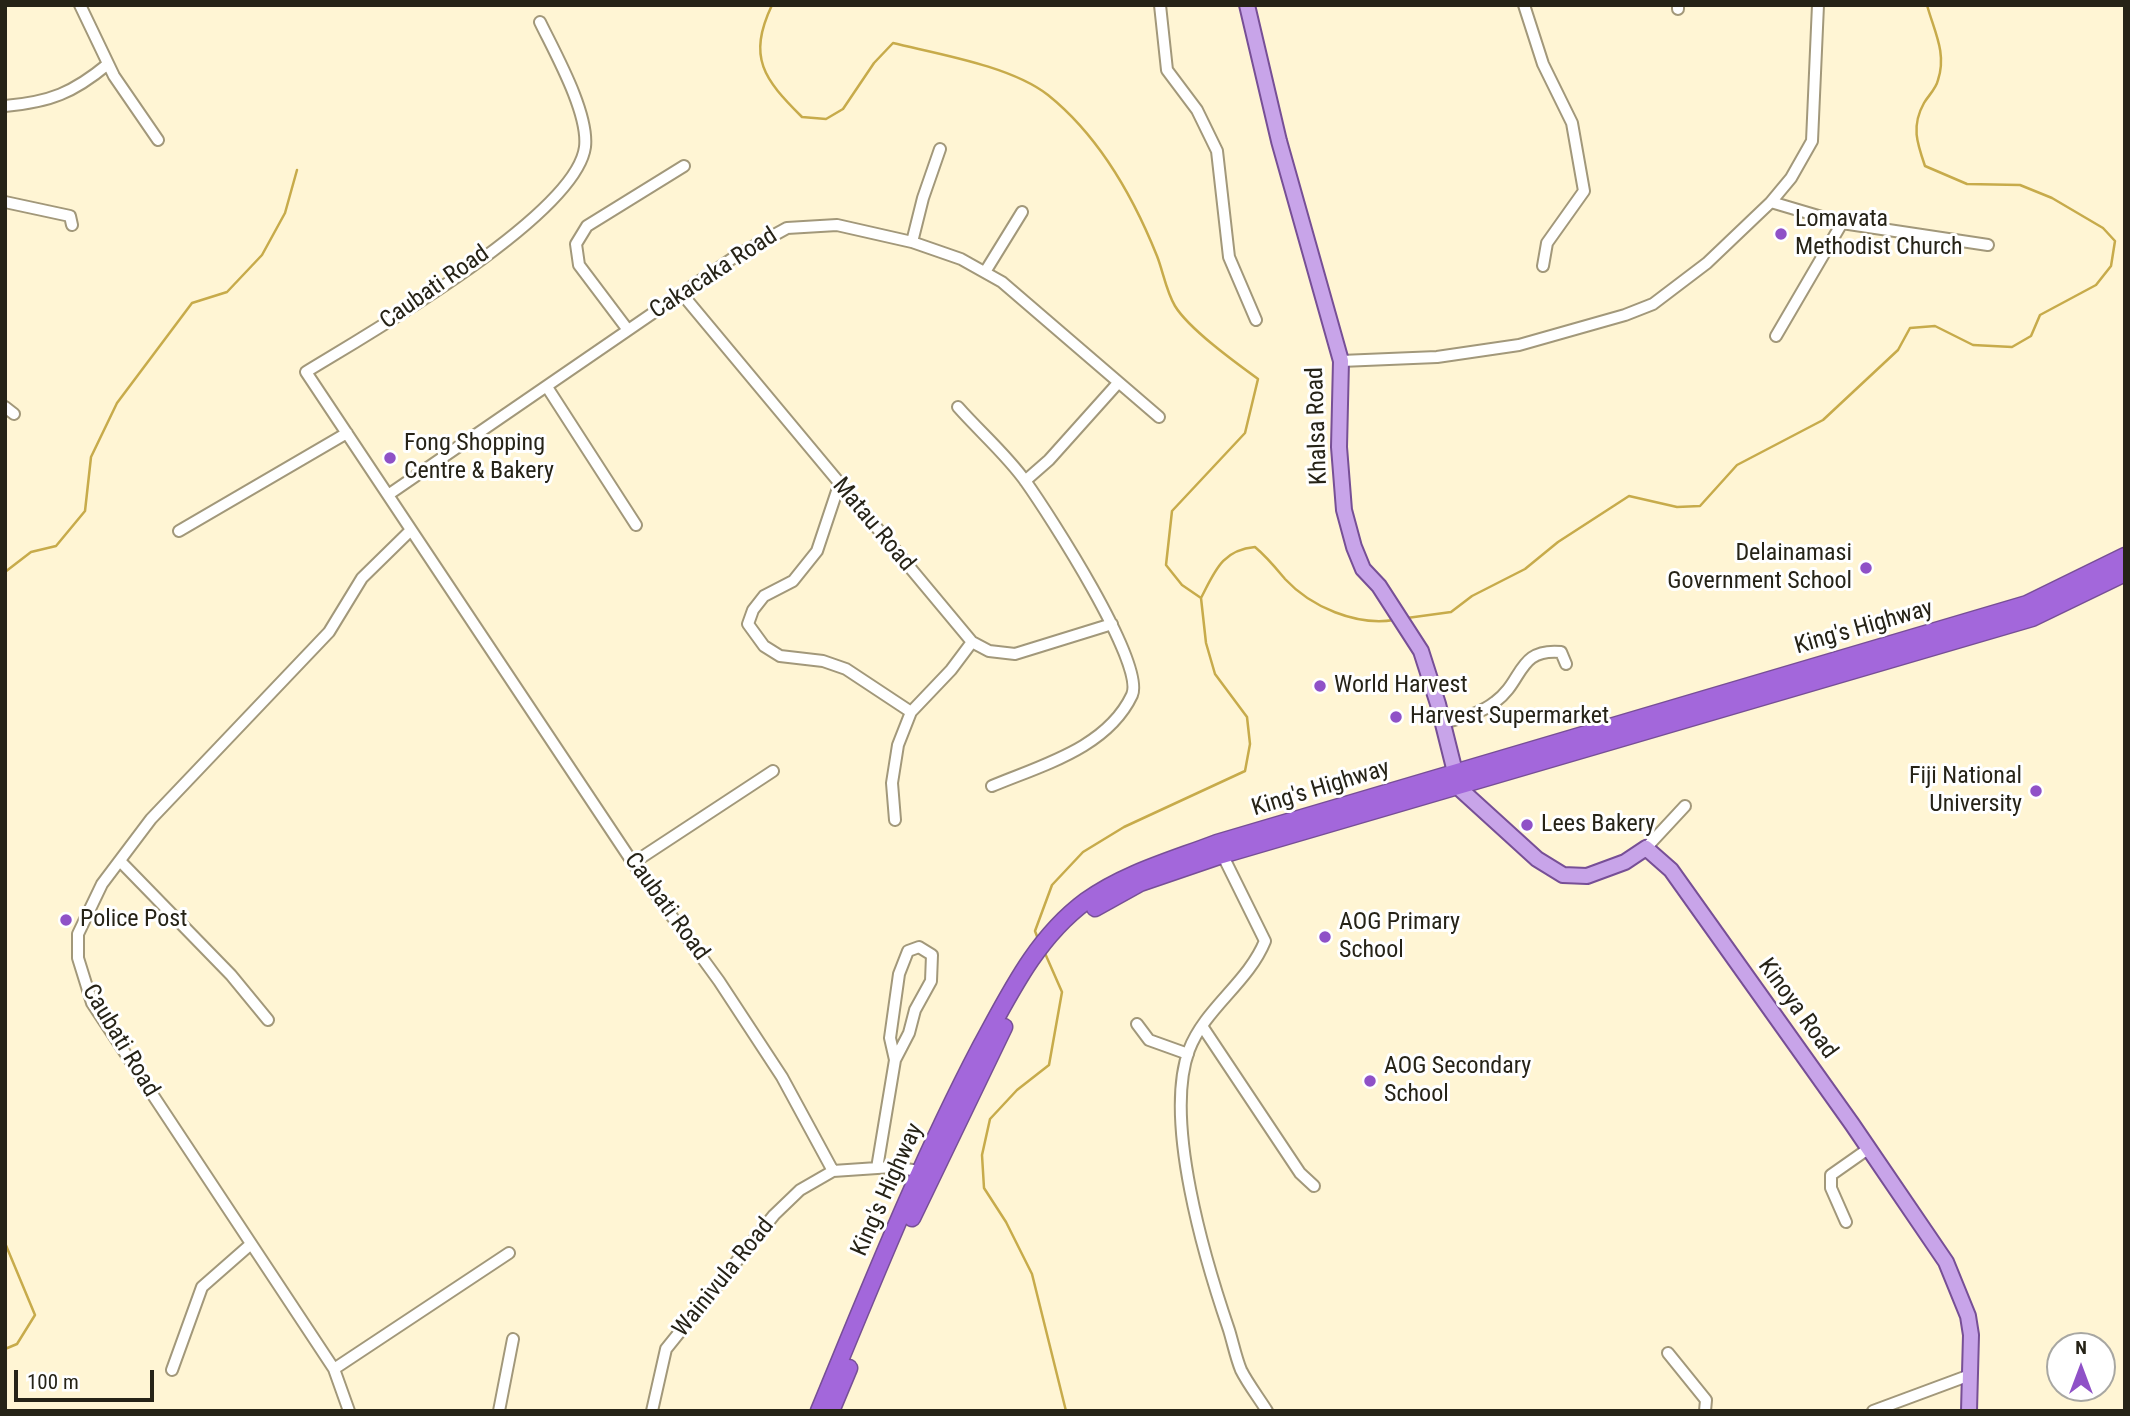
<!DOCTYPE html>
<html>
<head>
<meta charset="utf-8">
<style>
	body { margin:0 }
	#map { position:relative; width:2130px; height:1416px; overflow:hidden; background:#fff5d4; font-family:"Roboto Condensed",sans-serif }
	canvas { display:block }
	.frame { position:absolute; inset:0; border:7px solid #262317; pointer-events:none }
	.north { position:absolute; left:2046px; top:1332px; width:70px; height:70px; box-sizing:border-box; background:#fff; border:2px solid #a8a7a2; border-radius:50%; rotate:0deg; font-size:19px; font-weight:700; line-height:28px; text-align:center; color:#262317 }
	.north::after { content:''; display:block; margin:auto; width:24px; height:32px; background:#8f51c7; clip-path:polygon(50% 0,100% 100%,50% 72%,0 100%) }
	.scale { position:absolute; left:14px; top:1370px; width:140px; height:32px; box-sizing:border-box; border:4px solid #262317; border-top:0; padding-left:9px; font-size:21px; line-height:24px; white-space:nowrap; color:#262317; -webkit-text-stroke:5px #fff; paint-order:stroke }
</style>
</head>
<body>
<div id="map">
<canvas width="2130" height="1416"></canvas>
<div class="frame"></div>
<div class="north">N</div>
<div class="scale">100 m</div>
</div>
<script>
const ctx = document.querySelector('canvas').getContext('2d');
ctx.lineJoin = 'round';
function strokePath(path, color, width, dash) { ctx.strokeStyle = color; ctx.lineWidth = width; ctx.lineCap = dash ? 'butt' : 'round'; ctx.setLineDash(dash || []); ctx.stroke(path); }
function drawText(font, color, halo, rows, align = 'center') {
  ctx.font = font + ' "Roboto Condensed",sans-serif'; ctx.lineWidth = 6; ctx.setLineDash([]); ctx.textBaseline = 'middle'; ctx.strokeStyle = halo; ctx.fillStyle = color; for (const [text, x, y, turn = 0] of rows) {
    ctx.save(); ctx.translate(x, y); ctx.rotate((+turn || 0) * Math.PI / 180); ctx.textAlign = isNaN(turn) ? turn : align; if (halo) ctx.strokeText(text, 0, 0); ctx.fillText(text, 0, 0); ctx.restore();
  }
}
strokePath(new Path2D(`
	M772,5C747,58 764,79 802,117L826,119L843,109L874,63L893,43C938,54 1011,66 1048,95C1099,136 1133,196 1157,256C1163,271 1166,291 1175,306C1189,329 1236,363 1258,379L1245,433L1172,511L1166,565L1182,585L1201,598L1206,643L1215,674L1247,717L1250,744L1245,771L1124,827L1083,852L1052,885L1035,931L1038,939
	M5,572L31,552L56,546L85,511L91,457L117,403L192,303L227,292L262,255L285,213L297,170
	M1201,598C1215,571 1222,550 1255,547C1267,557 1275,567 1285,579C1311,607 1356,626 1394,620
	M1407,618L1451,612L1472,596L1525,569L1558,542L1629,496L1677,507L1700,506L1737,465L1823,420L1898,350L1910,328L1935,326L1973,345L2012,347L2031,336L2040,315L2096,285L2111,266L2115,241L2103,228L2052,198L2020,185L1967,184L1925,166C1917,143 1911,126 1924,103C1928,96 1936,89 1938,80C1947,53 1934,31 1927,5
	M1044,951L1062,992L1049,1065L1017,1090L990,1119L982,1155L984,1188L1006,1222L1032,1274L1066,1411
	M5,1243L35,1315L17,1344L5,1349`), '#c7ab4b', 2.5);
const minor = new Path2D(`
	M80,5L114,76L158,140
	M1160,5L1167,70L1197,110L1217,151L1229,257L1256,320
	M1524,5L1543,64L1572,123L1584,191L1547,243L1543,266
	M1678,5V9
	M540,22C555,53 589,113 585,147C576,216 366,335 306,372L633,863L719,981L782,1077L833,1171L892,1167L926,1172
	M5,106C50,102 73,93 108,64
	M5,202L70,216L72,225
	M1771,202L1842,223L1988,245
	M912,242L923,198L940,149
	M985,272L1022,212
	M682,294L972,642L989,651L1015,654L1112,624
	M628,330L579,265L576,244L587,226L684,166
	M1776,336L1842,223
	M1341,361L1437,357L1519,345L1625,315L1653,304L1707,263L1771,202L1791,178L1812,141L1818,5
	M547,387L636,525
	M5,407L14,414
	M958,407C980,432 1007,455 1026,482C1048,513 1146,664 1132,695C1107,748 1042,765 992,786
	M1025,481L1049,460L1118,383
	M839,485L817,551L793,581L764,596L753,610L748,624L764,646L780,656L823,661L846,669L911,712
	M388,495L736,256L787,228L837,225L912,242L961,259L1002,282L1159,417
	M179,531L347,433
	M1443,723C1461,718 1480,714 1495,702C1524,681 1517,648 1561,652L1566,664
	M895,820L892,783L898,745L911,712L951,670L972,642
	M1646,848L1685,806
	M1221,852L1265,941C1248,983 1205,1008 1189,1050C1163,1120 1205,1260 1229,1330C1233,1343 1236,1358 1241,1370C1248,1384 1259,1398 1267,1411
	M120,861L231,975L268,1020
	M633,863L773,771
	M1137,1024L1149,1040L1188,1054
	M1202,1026L1300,1173L1314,1186
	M877,1168L895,1060L890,1038L899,974L908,951L919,947L932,955L931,981L915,1010L909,1033L895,1060
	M1846,1222L1831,1188V1175L1868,1149
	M1668,1353L1706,1400L1705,1411
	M334,1369L509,1253
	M172,1370L202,1287L251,1244
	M349,1411L334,1369L92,1003L78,958V934L102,884L151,819L329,632L362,578L411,530
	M499,1411L513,1339
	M652,1411L666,1349L774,1215L800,1190L833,1171
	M1873,1411L1970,1375`);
const major = new Path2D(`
	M1247,5L1279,141L1341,361L1339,447L1344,510L1354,547L1363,569L1379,586L1421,651L1438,704L1459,788L1537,859L1563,875L1587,876L1625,862L1646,848L1671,870L1852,1124L1946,1262L1968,1316L1971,1335L1969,1411`);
const highway = new Path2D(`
	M1095,908L1140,883L1222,855L2032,618L2125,573
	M912,1218L1004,1027
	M819,1411C870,1288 919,1164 981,1046C1010,993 1036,938 1086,901C1125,873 1173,860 1217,843L2027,604L2125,556
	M831,1411L849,1368`);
strokePath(minor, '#a2987a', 14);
strokePath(major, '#774f96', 18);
strokePath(highway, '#774f96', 19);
strokePath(minor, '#fff', 10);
strokePath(major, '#c8a4e9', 14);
strokePath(highway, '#a367db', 16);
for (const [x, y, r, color] of [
	[1781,234,7,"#8f51c7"],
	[390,458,7,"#8f51c7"],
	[1866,568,7,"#8f51c7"],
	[1320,686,7,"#8f51c7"],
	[1396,717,7,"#8f51c7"],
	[2036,791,7,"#8f51c7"],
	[1527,825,7,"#8f51c7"],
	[66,920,7,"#8f51c7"],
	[1325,937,7,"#8f51c7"],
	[1370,1081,7,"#8f51c7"]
]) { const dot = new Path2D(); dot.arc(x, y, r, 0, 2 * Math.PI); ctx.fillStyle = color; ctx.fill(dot); strokePath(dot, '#fff', 2.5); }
drawText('24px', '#262317', '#fff', [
	["Lomavata",1795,220],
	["Methodist Church",1795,248],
	["Fong Shopping",404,444],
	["Centre & Bakery",404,472],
	["Delainamasi",1852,554,"right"],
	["Government School",1852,582,"right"],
	["World Harvest",1334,686],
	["Harvest Supermarket",1410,717],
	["Fiji National",2022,777,"right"],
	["University",2022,805,"right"],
	["Lees Bakery",1541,825],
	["Police Post",80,920],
	["AOG Primary",1339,923],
	["School",1339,951],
	["AOG Secondary",1384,1067],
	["School",1384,1095]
], 'left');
drawText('24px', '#262317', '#fff', [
	["Cakacaka Road",714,274,-33],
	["Caubati Road",435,288,-35],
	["Khalsa Road",1318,426,-92],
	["Matau Road",873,525,50],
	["King's Highway",1864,628,-16],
	["King's Highway",1321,789,-17],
	["Caubati Road",666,907,54],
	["Kinoya Road",1797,1009,54],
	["Caubati Road",120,1041,59],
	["King's Highway",888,1190,-66],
	["Wainivula Road",724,1278,-51]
]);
</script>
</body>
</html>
